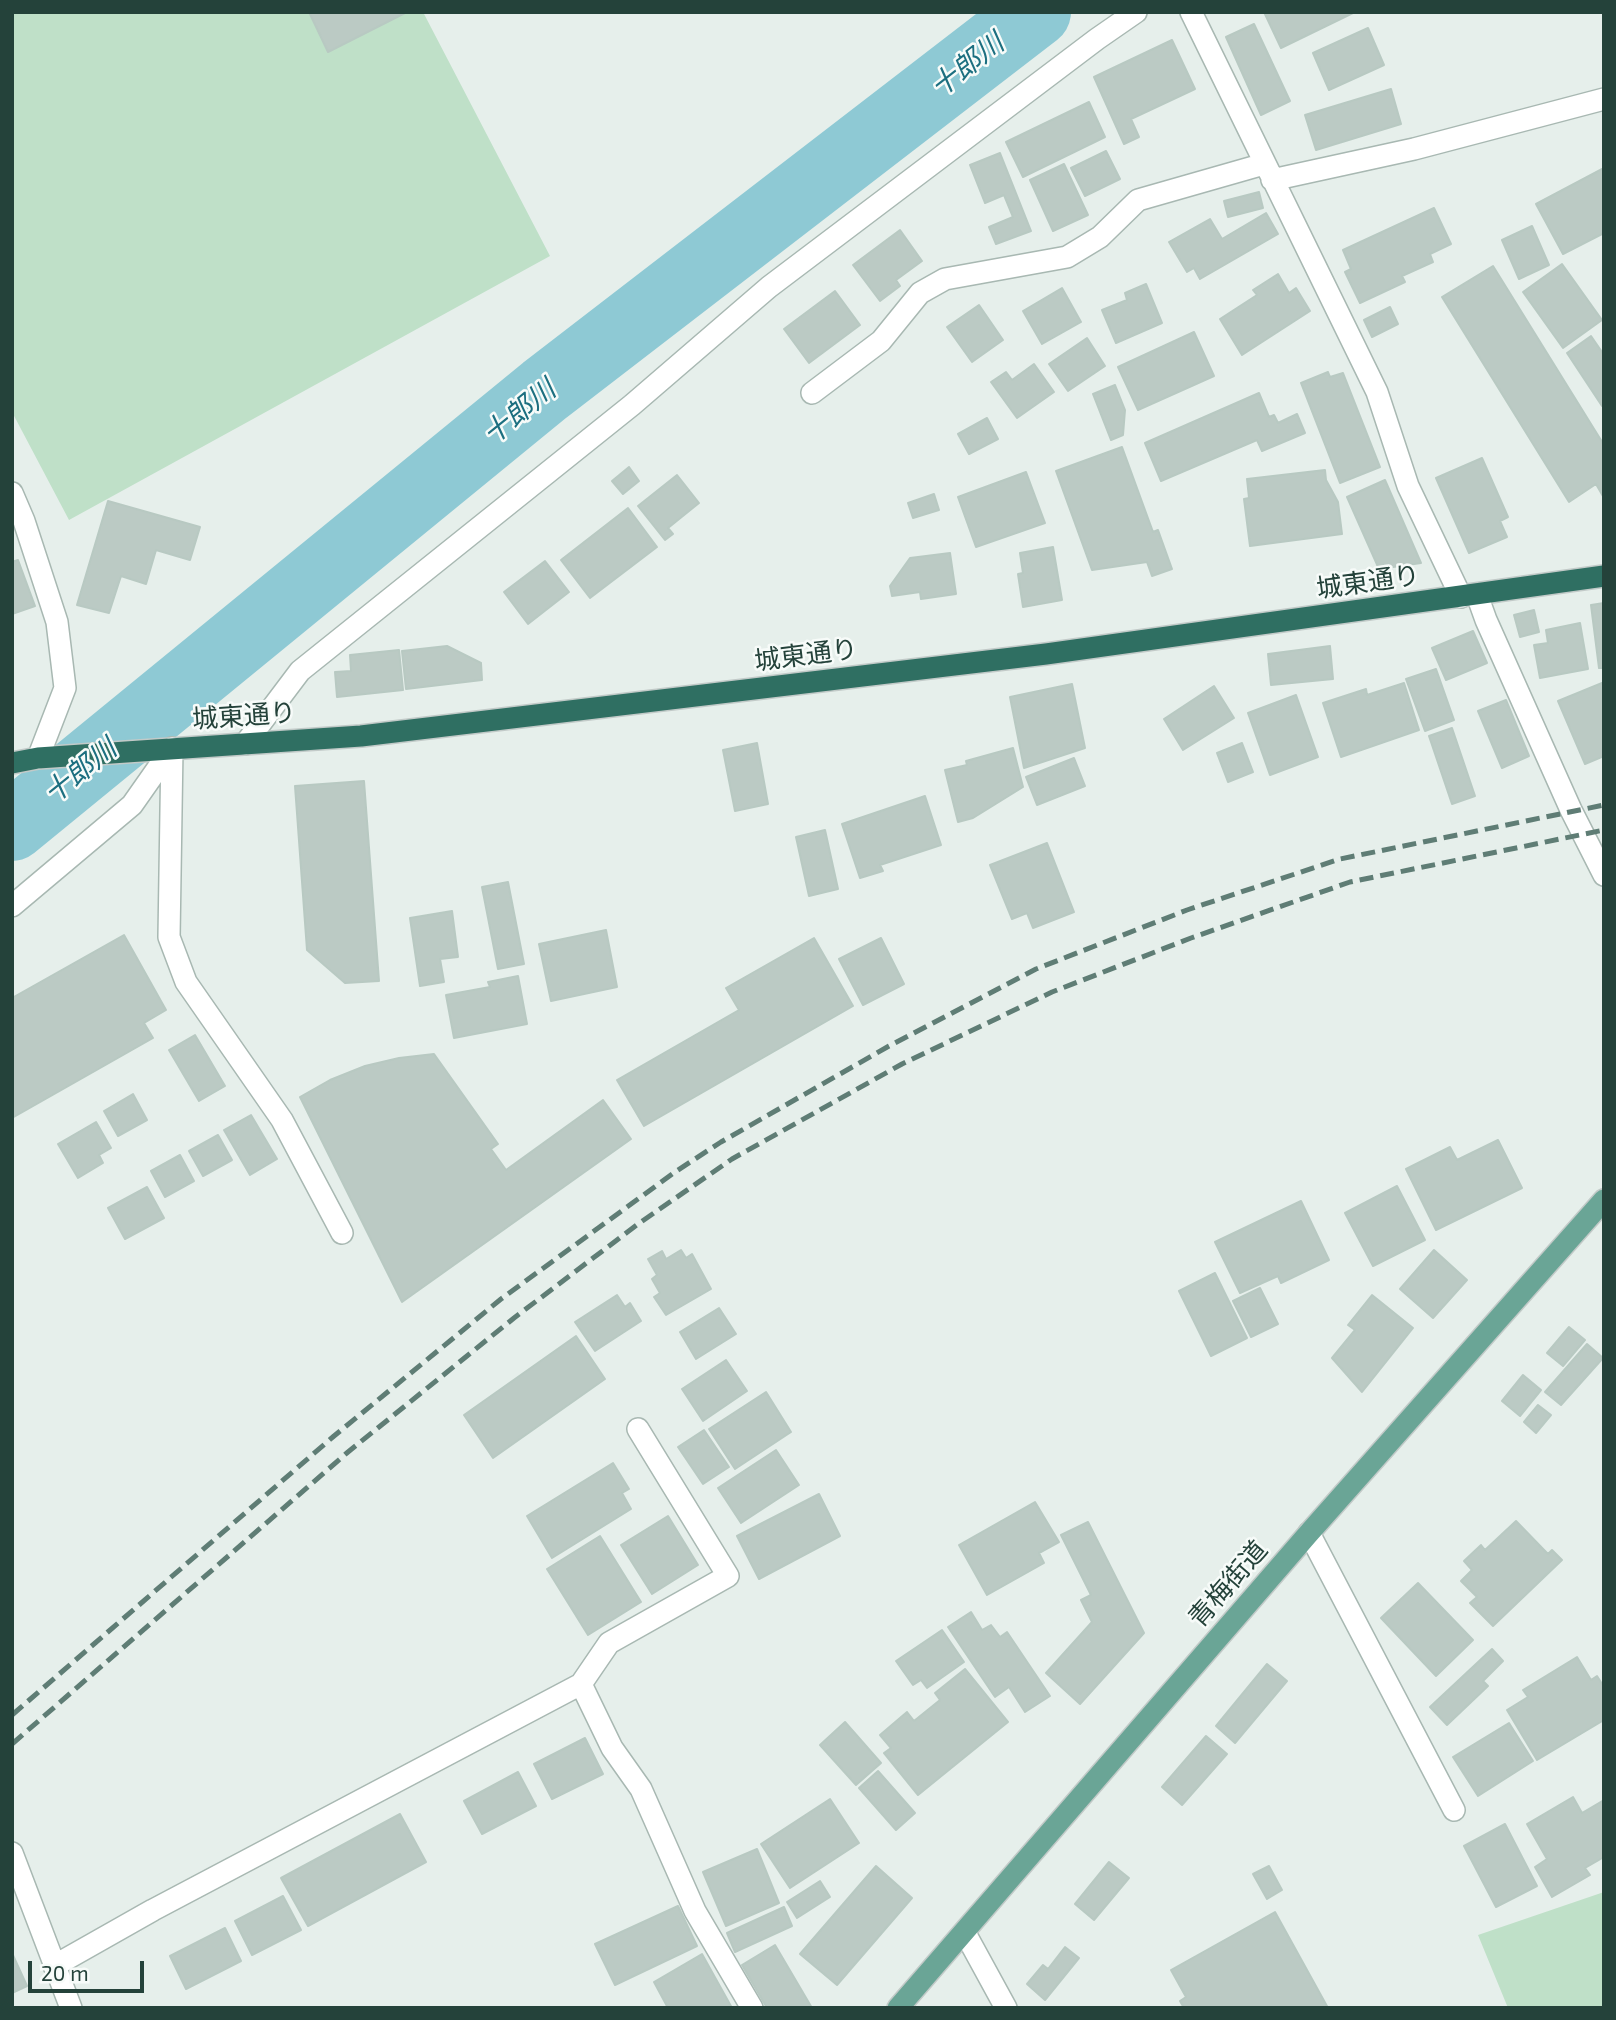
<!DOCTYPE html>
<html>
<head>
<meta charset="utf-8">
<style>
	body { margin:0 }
	#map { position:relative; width:1616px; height:2020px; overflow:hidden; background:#e6efeb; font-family:"Exo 2",sans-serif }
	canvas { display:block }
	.frame { position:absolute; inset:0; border:14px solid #24423a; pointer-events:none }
	.scale { position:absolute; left:28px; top:1961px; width:116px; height:32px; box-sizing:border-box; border:4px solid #24423a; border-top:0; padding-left:9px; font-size:21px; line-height:24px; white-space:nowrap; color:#24423a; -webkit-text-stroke:5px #f7fbf9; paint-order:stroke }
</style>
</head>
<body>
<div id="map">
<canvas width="1616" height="2020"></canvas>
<div class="frame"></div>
<div class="scale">20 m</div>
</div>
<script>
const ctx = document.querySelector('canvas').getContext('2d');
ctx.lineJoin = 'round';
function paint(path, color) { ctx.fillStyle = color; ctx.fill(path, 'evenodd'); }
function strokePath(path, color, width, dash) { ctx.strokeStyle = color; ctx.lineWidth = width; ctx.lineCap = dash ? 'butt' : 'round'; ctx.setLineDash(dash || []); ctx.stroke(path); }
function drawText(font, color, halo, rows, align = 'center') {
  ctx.font = font + ' "Exo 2","Noto Sans JP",sans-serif'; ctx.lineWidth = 5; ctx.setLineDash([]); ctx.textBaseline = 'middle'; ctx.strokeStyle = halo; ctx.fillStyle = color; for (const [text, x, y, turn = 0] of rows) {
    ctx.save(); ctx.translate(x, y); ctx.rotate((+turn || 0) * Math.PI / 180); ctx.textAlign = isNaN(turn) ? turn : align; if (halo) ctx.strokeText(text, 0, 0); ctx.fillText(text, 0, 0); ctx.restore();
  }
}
paint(new Path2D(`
	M12,12H423L550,256L69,520L12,412Z
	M1604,1892V2008H1508L1478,1935Z`), '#bfe0c8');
strokePath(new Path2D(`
	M12,826L545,390L1036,12`), '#8ec9d4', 70);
const building = new Path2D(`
	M309,12H404L405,13L328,52Z
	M1264,12H1355L1281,48Z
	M1254,24L1290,101L1261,115L1226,37Z
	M1368,28L1384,65L1329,90L1313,53Z
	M1172,40L1195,89L1131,119L1139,137L1124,144L1094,77Z
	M1391,89L1401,124L1316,150L1305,115Z
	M1089,102L1105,137L1023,177L1006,142Z
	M1106,151L1120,179L1085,196L1071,168Z
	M1000,153L1031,231L996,244L989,227L1013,217L1004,195L985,203L970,165Z
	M1064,164L1088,215L1053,231L1030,180Z
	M1604,168V233L1563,254L1536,204Z
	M1259,192L1263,208L1228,217L1224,201Z
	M1434,208L1451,244L1430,254L1433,262L1402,276L1405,282L1360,303L1345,272L1351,269L1343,250Z
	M1266,213L1278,234L1200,279L1194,268L1187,272L1169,242L1210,219L1222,239Z
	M1532,226L1549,265L1519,279L1502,240Z
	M900,230L922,261L896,280L900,286L880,301L853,265Z
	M1562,264L1602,320L1563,348L1523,292Z
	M1493,266L1604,445V498L1596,484L1569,502L1442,297Z
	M1278,274L1289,293L1296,288L1310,311L1242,355L1220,319L1257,295L1253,290Z
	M1146,284L1162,323L1116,343L1102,310L1127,300L1125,293Z
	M1062,288L1081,322L1042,344L1023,311Z
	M835,291L860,325L809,363L784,329Z
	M979,305L1003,340L972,362L947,327Z
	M1390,307L1398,324L1372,337L1364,320Z
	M1194,332L1214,376L1138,410L1118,367Z
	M1591,336L1604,355V405L1602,406L1567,353Z
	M1087,338L1105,366L1068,391L1049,364Z
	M1034,364L1054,392L1017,418L991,382L1006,372L1012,380Z
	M1328,372L1330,377L1343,373L1380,467L1340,483L1301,383Z
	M1115,385L1125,410L1123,435L1111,440L1093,394Z
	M1259,393L1269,417L1274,415L1278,423L1297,414L1305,433L1262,451L1257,440L1161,481L1145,443Z
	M987,418L998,439L969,454L958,434Z
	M1122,447L1153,532L1158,530L1172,569L1152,576L1147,562L1092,570L1056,471Z
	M1482,458L1508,517L1500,521L1507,537L1469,553L1436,478Z
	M629,467L639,481L623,494L612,481Z
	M1325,470L1326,480L1338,502L1342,534L1250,546L1244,499L1249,498L1247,479Z
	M1026,472L1045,523L976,547L958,497Z
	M677,475L699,503L668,528L673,534L665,540L638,506Z
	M1385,480L1421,563L1379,569L1347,497Z
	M934,494L939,510L913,518L908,503Z
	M108,501L200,527L190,560L156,550L146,584L121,576L109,613L77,605Z
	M628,508L657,547L590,598L561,560Z
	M1053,547L1062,600L1023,607L1018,574L1023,573L1020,553Z
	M950,553L956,594L921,599L920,592L892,596L890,586L910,558Z
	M18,560L35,606L12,614V562Z
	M545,561L569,592L528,624L504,592Z
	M1604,603V668H1599L1591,605Z
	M1534,610L1539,632L1520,637L1514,615Z
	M1580,623L1588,669L1540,678L1534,645L1548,643L1546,630Z
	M1473,631L1487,663L1446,680L1432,648Z
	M447,646L481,663L482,680L406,689L402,651Z
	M1330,646L1333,679L1271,685L1268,654Z
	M399,650L403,690L337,697L335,672L351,671L350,655Z
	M1436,669L1454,720L1425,731L1406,679Z
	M1404,683L1419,730L1341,757L1323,703L1366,689L1367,695Z
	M1602,683L1604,687V756L1585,764L1558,701Z
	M1072,684L1085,748L1024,768L1010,697Z
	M1214,686L1234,718L1183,750L1164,719Z
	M1296,695L1318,757L1270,775L1248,713Z
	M1506,700L1529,756L1502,768L1478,711Z
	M1452,728L1475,796L1452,804L1429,736Z
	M757,743L768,804L735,811L723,750Z
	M1242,743L1253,772L1228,782L1217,753Z
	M1013,748L1023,787L973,818L958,822L945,770L967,765L966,761Z
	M1074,758L1085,786L1037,805L1026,777Z
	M364,781L379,981L345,983L307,950L295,786Z
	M925,796L941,845L880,865L883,871L860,878L842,824Z
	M825,830L838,889L809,896L796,837Z
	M1047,843L1074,912L1033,928L1027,913L1012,919L990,865Z
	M508,882L524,964L498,969L482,887Z
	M452,911L458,957L440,959L444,982L420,986L410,918Z
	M606,930L617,987L551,1001L539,944Z
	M124,935L166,1010L144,1023L153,1038L12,1118V998Z
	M814,938L853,1006L644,1126L617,1080L739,1010L726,988Z
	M881,938L904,984L863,1005L839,959Z
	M518,976L527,1024L454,1038L446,995L490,987L488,982Z
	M195,1035L225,1086L199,1101L169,1050Z
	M434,1054L498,1144L491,1149L506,1170L603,1100L631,1139L402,1302L300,1097L330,1080L365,1066L399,1058Z
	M133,1094L147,1120L118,1136L104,1111Z
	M251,1115L277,1159L250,1175L224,1130Z
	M96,1122L111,1148L99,1155L103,1163L78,1178L58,1144Z
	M218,1135L232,1160L203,1176L189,1151Z
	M1498,1140L1522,1188L1436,1230L1406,1169L1450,1147L1457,1160Z
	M180,1155L194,1181L165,1197L151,1171Z
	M1397,1186L1425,1240L1373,1266L1345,1213Z
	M147,1187L164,1218L125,1239L108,1208Z
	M1301,1201L1329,1260L1281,1283L1278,1276L1240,1293L1215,1242Z
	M681,1250L686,1258L692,1254L711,1289L666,1315L654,1297L660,1293L652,1279L657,1275L648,1259L662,1251L666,1259Z
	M1434,1250L1467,1280L1433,1318L1400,1289Z
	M1215,1273L1247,1338L1211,1356L1179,1291Z
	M1260,1288L1278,1324L1251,1337L1233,1301Z
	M617,1295L625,1307L630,1303L641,1321L595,1351L575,1322Z
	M1372,1295L1413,1328L1362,1392L1332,1358L1355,1330L1348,1325Z
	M719,1308L736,1334L696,1359L680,1332Z
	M1569,1327L1585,1340L1563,1366L1547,1353Z
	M576,1336L605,1379L493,1458L464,1415Z
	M1587,1344L1603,1358L1561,1405L1545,1392Z
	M726,1360L747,1391L703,1421L682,1389Z
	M1523,1375L1541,1390L1520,1416L1502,1401Z
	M766,1392L791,1432L735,1469L709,1429Z
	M1538,1405L1551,1415L1536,1433L1524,1422Z
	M704,1430L729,1467L703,1484L678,1447Z
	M776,1450L799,1485L741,1523L718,1488Z
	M613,1463L629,1489L622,1493L631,1509L552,1558L527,1516Z
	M819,1494L840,1536L759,1579L737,1536Z
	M1035,1502L1059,1542L1039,1553L1044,1563L987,1595L959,1545Z
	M668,1516L698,1565L652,1594L621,1545Z
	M1516,1521L1548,1554L1552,1550L1562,1560L1493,1626L1470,1603L1477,1597L1461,1581L1472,1570L1464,1561L1481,1545L1485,1550Z
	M1088,1522L1144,1633L1080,1704L1046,1673L1092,1622L1081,1600L1091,1595L1061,1535Z
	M600,1536L641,1602L588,1635L547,1569Z
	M1418,1583L1473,1640L1436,1676L1381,1618Z
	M971,1612L982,1630L991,1625L1000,1637L1007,1632L1050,1696L1025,1712L1009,1687L995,1697L948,1627Z
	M942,1630L964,1662L927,1688L921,1680L913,1685L896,1661Z
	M1492,1649L1503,1661L1483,1681L1488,1686L1447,1725L1430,1707Z
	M1577,1657L1591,1680L1597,1676L1604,1687V1720L1537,1760L1507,1710L1528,1697L1523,1690Z
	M1267,1664L1287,1681L1235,1743L1216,1726Z
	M965,1669L1008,1722L918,1795L884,1753L891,1748L880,1735L907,1712L914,1721L940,1700L935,1693Z
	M845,1722L881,1763L856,1785L820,1745Z
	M1509,1723L1533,1761L1478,1796L1453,1757Z
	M1206,1736L1227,1754L1182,1805L1162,1787Z
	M585,1738L603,1774L552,1799L534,1764Z
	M878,1771L915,1813L896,1830L859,1788Z
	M518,1772L536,1806L482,1834L464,1801Z
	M1573,1797L1582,1813L1604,1800V1857L1585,1868L1590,1875L1552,1897L1535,1867L1547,1859L1527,1824Z
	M830,1799L859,1843L790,1888L761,1844Z
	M400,1814L426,1862L308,1926L281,1878Z
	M1505,1824L1537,1886L1496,1907L1464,1846Z
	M757,1849L779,1903L726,1926L703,1872Z
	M1109,1862L1129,1878L1094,1920L1075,1904Z
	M876,1866L912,1898L837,1985L800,1954Z
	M1269,1866L1282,1890L1267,1899L1253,1874Z
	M820,1881L830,1897L797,1918L787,1902Z
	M283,1896L301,1930L252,1955L235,1921Z
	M678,1906L697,1946L615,1985L595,1944Z
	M784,1907L792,1926L735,1952L727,1933Z
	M1275,1912L1328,2008H1184L1180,2001L1186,1997L1171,1970Z
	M225,1928L241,1961L186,1989L170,1956Z
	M775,1945L812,2008H767L742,1965Z
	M1065,1947L1079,1958L1045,2000L1027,1984L1043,1965L1048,1969Z
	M12,1953L27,1986L12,1993Z
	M702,1954L732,2008H668L654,1982Z`);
paint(building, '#bbcac4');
strokePath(building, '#b8c9c2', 2);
const minor = new Path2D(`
	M1191,12L1377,392L1408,486L1461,597
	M1272,180L1414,149L1604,99
	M812,393L881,341L920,293L945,279L1067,257L1100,237L1138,200L1264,164
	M12,493L24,521L57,622L65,688L38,758
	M1477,595L1486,620L1571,810L1604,875
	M245,744L300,671L632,405L769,287L1097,39L1136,12
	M172,748L169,937L186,982L282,1120L342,1233
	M12,906L132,805L172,748
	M638,1429L728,1576L609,1643L581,1684L612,1748L641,1789L695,1911L752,2008
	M1309,1533L1454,1810
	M12,1853L71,2008
	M965,1933L1006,2008
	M54,1966L153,1910L581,1684`);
const major = new Path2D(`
	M898,2008L1309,1533L1604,1200`);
const highway = new Path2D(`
	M12,763L38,758L361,736L1046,654L1604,576`);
strokePath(minor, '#a8b8b2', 24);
strokePath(major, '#c2cac8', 24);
strokePath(highway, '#c2cac8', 24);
strokePath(minor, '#fff', 21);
strokePath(major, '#6aa596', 21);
strokePath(highway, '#2f6f62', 21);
strokePath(new Path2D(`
	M12,1715L334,1436L501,1299L675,1172L721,1142L889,1046L1036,969L1187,910L1340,859L1604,805
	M12,1744L348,1452L514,1318L638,1224L732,1159L902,1064L1052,992L1191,938L1350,882L1604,830`), '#5f7d75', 5, [14, 7]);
drawText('26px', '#24423a', '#f7fbf9', [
	["城東通り",1368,582,-8],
	["城東通り",806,655,-7],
	["城東通り",244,716,-4],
	["青梅街道",1228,1584,-49]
]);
drawText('italic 28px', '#1c6f80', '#f7fbf9', [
	["十郎川",967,65,-38],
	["十郎川",519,412,-39],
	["十郎川",80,771,-39]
]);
</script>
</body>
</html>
